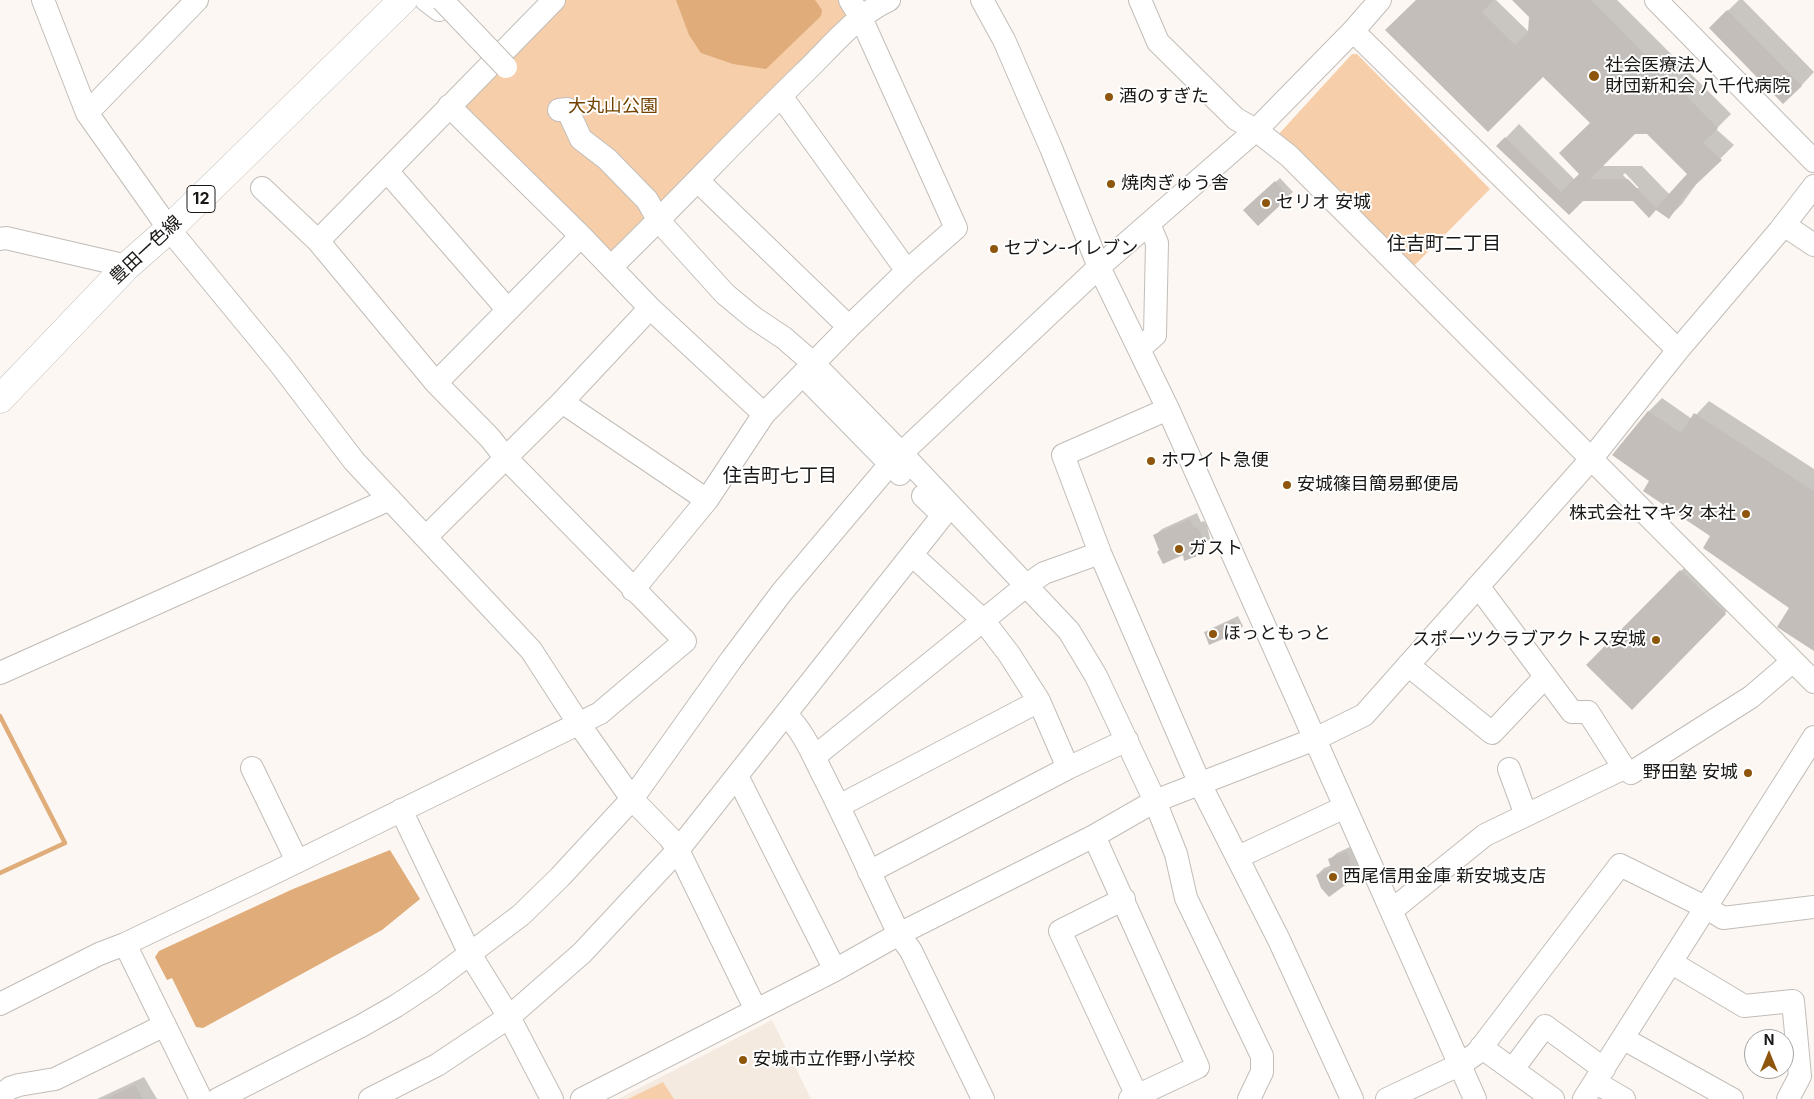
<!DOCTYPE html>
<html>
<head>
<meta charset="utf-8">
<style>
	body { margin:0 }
	#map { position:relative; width:1814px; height:1099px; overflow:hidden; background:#fcf7f2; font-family:Inter,sans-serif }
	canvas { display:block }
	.north { position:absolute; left:1744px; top:1029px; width:50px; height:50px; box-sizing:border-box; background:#fff; border:1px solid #a3a3a2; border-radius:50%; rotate:0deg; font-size:14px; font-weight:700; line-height:20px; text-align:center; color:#1a1816 }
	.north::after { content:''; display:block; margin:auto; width:18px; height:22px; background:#8e550d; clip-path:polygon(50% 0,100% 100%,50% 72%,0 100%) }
</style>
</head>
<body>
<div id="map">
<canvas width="1814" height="1099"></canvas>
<div class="north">N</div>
</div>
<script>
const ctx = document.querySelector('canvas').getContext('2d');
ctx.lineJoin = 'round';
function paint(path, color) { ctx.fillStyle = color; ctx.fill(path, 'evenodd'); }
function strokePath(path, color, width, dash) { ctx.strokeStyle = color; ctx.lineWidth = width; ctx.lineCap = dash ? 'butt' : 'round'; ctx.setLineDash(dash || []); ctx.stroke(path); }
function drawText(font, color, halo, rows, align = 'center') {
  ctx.font = font + ' Inter,"Noto Sans JP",sans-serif'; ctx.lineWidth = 4; ctx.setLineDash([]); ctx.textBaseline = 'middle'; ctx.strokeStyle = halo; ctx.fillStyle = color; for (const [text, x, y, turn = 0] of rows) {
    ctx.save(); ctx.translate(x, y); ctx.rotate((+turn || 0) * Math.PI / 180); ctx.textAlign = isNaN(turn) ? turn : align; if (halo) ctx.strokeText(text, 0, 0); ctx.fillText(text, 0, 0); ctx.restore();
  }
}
paint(new Path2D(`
	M772,1020L811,1099H618Z`), '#f5eae0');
paint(new Path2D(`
	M566,0H838L847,12L848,23L614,256L463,110L500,64Z
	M1352,54H1357L1490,189L1411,269L1277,136Z
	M663,1082L674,1099H628Z`), '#f6cfaa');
paint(new Path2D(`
	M676,0H815L822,10L821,16L766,69L733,64L701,53L689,35Z
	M390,850L420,899L382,930L203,1028L196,1027L172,978L167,980L155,957L159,951L293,889Z`), '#dfac7a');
paint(new Path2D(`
	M1417,0H1496L1530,33L1531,17L1514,0H1617L1731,114L1716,129L1734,145L1700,179L1682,204L1669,217L1657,209L1633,200H1583L1569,214L1498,146L1519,124L1575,180L1581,174L1591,123L1544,75ZM1634,133H1647L1689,174L1670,195L1642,166H1602ZM1625,173L1639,188H1635L1623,175Z
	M1739,0H1743L1814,72L1801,86L1710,28Z
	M1280,178L1293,192L1258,224L1245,210Z
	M1662,398L1692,419L1709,401L1814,469V650L1791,608L1651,481L1614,455L1649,411Z
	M1197,513L1201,522L1204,521L1207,525L1210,539L1202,546L1203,548L1197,555L1185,559L1184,553L1161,549L1155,535L1162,529Z
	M1690,562L1734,604L1632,708L1588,665Z
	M1238,616L1243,626L1238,631L1206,633L1210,629Z
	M1354,845L1362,869L1329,895L1317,875L1324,868L1332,865L1330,859L1337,853Z
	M144,1077L157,1099H97Z`), '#0003');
strokePath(new Path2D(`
	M0,716L65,843L0,873`), '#dfac7a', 4.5);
paint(new Path2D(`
	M1416,0H1494L1482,12L1515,45L1528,32L1529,17L1512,0H1591L1718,128L1703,143L1722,160L1687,193L1669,219L1656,210L1649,218L1633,201H1583L1569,215L1496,146L1505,137L1561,192L1579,174L1559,153L1590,123L1543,77L1488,132L1385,30ZM1635,134H1647L1687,174L1656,208L1628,179H1590Z
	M1727,10L1802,86L1783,104L1709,28Z
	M1275,181L1289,197L1258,226L1243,210Z
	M1648,411L1681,433L1694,413L1814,491V651L1777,627L1789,608L1703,548L1710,536L1643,491L1649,481L1612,455Z
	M1190,519L1194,528L1197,527L1201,532L1204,546L1194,550L1197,556L1184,561L1183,555L1163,564L1157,552L1159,550L1153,535Z
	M1680,570L1726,614L1632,710L1586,665Z
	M1234,620L1239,632L1209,645L1204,632Z
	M1347,851L1351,859L1349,861L1356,877L1329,897L1321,888L1316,875L1331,868L1328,859Z
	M135,1085L143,1099H105Z`), '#c3beba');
const minor = new Path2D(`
	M43,0L87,113L169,229L280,364L354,461L531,650L579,724L632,799L670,838L678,850L756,1010
	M426,0L439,10
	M982,0L1004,40L1051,148L1099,267L1168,409L1475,1099
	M1140,0L1158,42L1236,119L1256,130L1289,156L1814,682
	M1656,0L1814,161
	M1353,31L1678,350
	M781,96L907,271
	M449,106L581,236L650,308L764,414
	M559,110L567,109L581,139L607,159L647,200L659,221L725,294L754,318L784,338L814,364L902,454L1069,631L1096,676L1155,801L1176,854L1186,898L1262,1056V1072L1249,1099
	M87,113L197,0
	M387,171L508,310
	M698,181L849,327
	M1784,225L1814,245
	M0,239L6,238L127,266
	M318,241L554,0
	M611,267C677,203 739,136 805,72C831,47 856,15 889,0
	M1139,349L1155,335L1157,243L1149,224
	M803,375L900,474
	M436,383L581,236
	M562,402L707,500
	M1168,409L1063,455L1100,553L1200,784L1279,940L1352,1099
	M426,537L562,402L650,308
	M912,555L983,620L1009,654L1039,701L1068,768
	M633,590L707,500L764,414L849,327L907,271L956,228L861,18L850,0
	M1408,665L1492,733L1545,677
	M0,673L390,499
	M786,715C804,731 814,758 825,779C851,830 874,883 899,934L911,951L983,1099
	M814,757L1027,585L1044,573L1100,553
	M252,768L297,861
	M1624,768L1631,773L1751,697L1793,661
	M1509,769L1526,815
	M737,776L835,970
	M839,806L1039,701
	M401,810L470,954L509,1017L552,1099
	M1094,836L1198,1067L1130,1099
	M1238,857L1345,807
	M869,872L1068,768L1127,740
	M1124,899L1060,931L1137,1096
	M1392,910L1485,835L1624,768L1588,712H1572L1478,586
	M125,944L201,1099
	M1672,963L1744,1006L1793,1001L1800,1076L1788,1099
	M0,1004L99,954L125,944L276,872L600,713L685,641L505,457L490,438L436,383L318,241L262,188
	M1624,1039L1732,1099
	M1481,1047L1553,1099
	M1513,1069L1545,1026L1604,1069
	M1595,1082L1624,1099
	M0,1096L10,1088L19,1085L55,1079L165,1025
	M218,1099L361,1026L396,1006L431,983L521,915L560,877L632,799L731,660L782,592L890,464L1099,267L1256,130L1353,31L1380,0
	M370,1099L437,1065L509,1017L582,953L678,850L943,515L923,496
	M582,1099L835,970L899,934L1094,836L1155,801L1315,739L1364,715L1592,458L1678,350L1780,230L1814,186
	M1387,1099L1461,1064L1477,1053L1620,865L1707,908L1723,918L1814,907
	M1584,1099L1814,737`);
const major = new Path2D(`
	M0,399L127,266L169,229L403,0`);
strokePath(minor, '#c2bdb8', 24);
strokePath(major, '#c2bdb8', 29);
strokePath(minor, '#fff', 22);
strokePath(major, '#fff', 28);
const minorBridge = new Path2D(`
	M442,0L506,67`);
strokePath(minorBridge, '#c2bdb8', 24, []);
strokePath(minorBridge, '#fff', 22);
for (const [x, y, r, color] of [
	[1594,76,6,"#8e550d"],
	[1109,97,5,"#8e550d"],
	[1111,184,5,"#8e550d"],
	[1266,203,5,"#8e550d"],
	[994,249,5,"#8e550d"],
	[1151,461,5,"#8e550d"],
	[1287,485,5,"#8e550d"],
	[1746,514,5,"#8e550d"],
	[1179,549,5,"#8e550d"],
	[1213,634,5,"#8e550d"],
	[1656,640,5,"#8e550d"],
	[1748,773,5,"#8e550d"],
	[1333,877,5,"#8e550d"],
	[743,1060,5,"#8e550d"]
]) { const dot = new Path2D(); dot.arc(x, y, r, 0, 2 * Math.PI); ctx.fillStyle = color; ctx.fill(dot); strokePath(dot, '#fff', 2); }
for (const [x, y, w] of [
	[201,199,28]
]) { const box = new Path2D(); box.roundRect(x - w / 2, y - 13.5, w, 27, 4); ctx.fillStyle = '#fff'; ctx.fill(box); strokePath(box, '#1a1816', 1); }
drawText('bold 16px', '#1a1816', null, [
	["12",201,199]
]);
drawText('18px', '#1a1816', '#fff', [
	["社会医療法人",1605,66],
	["財団新和会 八千代病院",1605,87],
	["酒のすぎた",1119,97],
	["焼肉ぎゅう舎",1121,184],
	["セリオ 安城",1276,203],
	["セブン-イレブン",1004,249],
	["ホワイト急便",1161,461],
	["安城篠目簡易郵便局",1297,485],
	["株式会社マキタ 本社",1736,514,"right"],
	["ガスト",1189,549],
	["ほっともっと",1223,634],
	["スポーツクラブアクトス安城",1646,640,"right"],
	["野田塾 安城",1738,773,"right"],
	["西尾信用金庫 新安城支店",1343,877],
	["安城市立作野小学校",753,1060]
], 'left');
drawText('18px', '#724200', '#fff', [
	["大丸山公園",613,107]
]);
drawText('18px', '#1a1816', '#fff', [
	["豊田一色線",146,250,-43]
]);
drawText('19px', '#1a1816', '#fff', [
	["住吉町二丁目",1444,244],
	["住吉町七丁目",780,476]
]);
</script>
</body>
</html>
